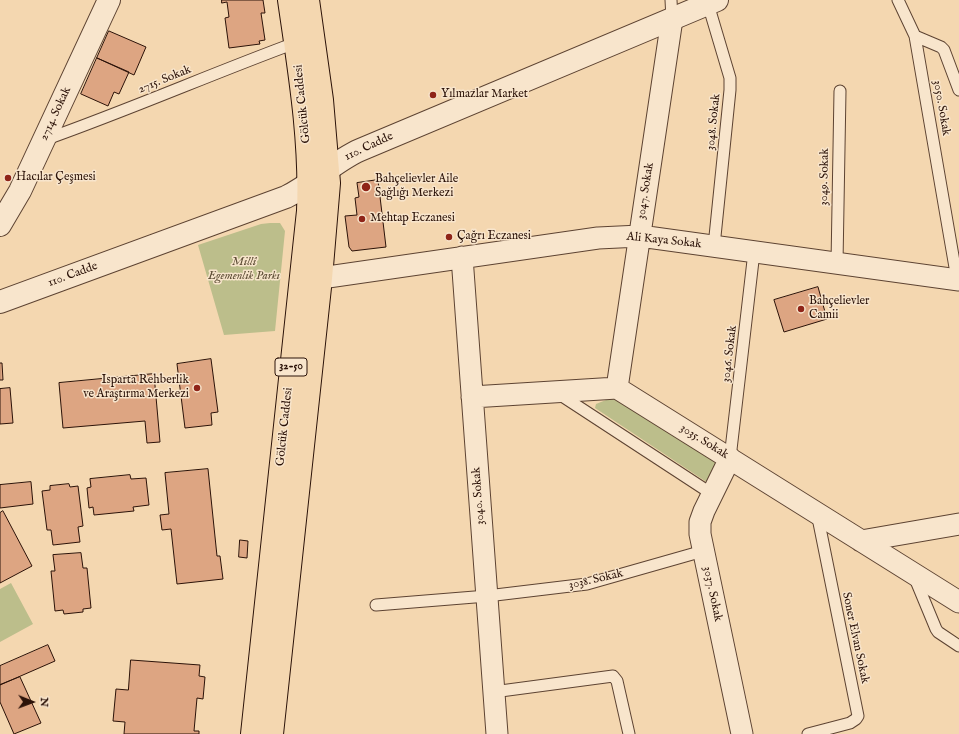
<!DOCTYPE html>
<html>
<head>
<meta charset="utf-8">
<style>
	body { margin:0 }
	#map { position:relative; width:959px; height:734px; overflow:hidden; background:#f4d7b0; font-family:"IM FELL English",serif }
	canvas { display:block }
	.north { position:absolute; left:12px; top:682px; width:40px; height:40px; -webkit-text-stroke:3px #f8e5cc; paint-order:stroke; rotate:91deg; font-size:11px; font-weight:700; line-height:16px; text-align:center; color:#2b1208 }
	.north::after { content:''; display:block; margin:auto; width:14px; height:18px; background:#2b1208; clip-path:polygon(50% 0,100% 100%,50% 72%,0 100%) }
</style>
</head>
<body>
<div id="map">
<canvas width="959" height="734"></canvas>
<div class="north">N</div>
</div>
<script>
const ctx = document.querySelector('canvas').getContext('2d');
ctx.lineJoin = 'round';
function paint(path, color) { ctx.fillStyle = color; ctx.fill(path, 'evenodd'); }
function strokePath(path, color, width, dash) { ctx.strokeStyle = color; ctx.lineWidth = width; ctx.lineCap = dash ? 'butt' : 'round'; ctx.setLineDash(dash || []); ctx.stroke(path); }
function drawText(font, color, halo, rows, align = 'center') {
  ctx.font = font + ' "IM FELL English",serif'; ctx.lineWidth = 3; ctx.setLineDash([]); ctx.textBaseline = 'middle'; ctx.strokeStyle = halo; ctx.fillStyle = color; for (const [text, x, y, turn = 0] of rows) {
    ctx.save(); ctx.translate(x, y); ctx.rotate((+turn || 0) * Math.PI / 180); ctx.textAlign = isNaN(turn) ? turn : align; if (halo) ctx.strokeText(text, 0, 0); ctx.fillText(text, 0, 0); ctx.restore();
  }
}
paint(new Path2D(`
	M270,223H280L285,231L275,331L224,335L198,245L261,224Z
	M616,396L718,460L708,483L595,408L596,404Z
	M11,583L33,624L0,642V589Z`), '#bcbe8b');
const building = new Path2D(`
	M222,0H263L265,13H261L265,40L259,41L260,44L229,48L225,18L229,17L227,2L222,3Z
	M109,31L146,47L134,75L97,58Z
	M97,58L129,72L119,94L114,92L108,106L81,94Z
	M378,180L386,247L352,251L349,247L345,216L357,215L355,198L359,197L357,183Z
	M818,287L827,319L784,332L774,300Z
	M211,359L218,412L211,413L212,425L185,428L177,364Z
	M0,363H2L3,380H0Z
	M154,374L160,442L147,443L145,421L63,428L59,383Z
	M10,388L13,423L0,424V389Z
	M208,469L217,556H220L223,579L177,584L171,529L162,530L160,515L169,514L165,473Z
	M130,475L131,479L146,478L149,505L133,507L134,511L94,515L93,507L89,508L87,488L91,487L90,479Z
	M31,482L33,504L0,508V485Z
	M69,484L70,487L78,486L83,526L78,527L80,542L53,545L51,530H47L42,491L50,490V486Z
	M3,511L32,566L0,583V513Z
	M240,540L248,541L247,558L239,557Z
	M81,553L83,568H87L91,608L83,609V612L64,614L63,610L55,611L51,571H55L53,555Z
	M48,645L55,661L0,685V666Z
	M131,660L200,665L199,676L205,677L203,699L197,698L194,731H199V734H124L125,722L113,721L116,689L128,690Z
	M20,677L41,723L14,734L0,702V685Z`);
paint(building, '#dda582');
strokePath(building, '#2b1208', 1);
const service = new Path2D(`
	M671,0L672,19
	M898,0L915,36L941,47L944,50L959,90
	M708,4L730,78V90L714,246
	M915,36L957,279
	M44,140C129,110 211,74 295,43
	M837,263L840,91
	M559,394L712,494
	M730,458L754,252
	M914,576L936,629L938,632L959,646
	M376,605L487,596L587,584L703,551
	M493,692L613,676L617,681L629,734
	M808,734L850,723L856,719L858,716L817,513`);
const minor = new Path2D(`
	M462,257L497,734
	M321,278L598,238L640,236L959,280
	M617,388L672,19
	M472,397L617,388L959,602
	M730,458L704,511L700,522V534L742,734
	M861,541L959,524`);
const tertiary = new Path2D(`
	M0,225L20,191L109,0
	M0,302L286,197C313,184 333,162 360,150L717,0`);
const primary = new Path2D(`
	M252,734L308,211C311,140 299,70 289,0
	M272,734L321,278L329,183L322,100L308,0`);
strokePath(service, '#5d4332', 13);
strokePath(minor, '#5d4332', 23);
strokePath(tertiary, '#5d4332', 24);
strokePath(primary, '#2b1208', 24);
strokePath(service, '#f8e5cc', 11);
strokePath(minor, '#f8e5cc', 21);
strokePath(tertiary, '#f8e5cc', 22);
strokePath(primary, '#f4d7b0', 22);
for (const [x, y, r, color] of [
	[433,95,4,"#8f2418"],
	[8,178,4,"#8f2418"],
	[366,187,5,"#8f2418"],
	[362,219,4,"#8f2418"],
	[449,237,4,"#8f2418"],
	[801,309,4,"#8f2418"],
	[197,388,4,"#8f2418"]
]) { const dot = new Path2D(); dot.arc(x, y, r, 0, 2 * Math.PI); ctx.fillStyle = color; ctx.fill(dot); strokePath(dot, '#f8e5cc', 1.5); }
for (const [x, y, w] of [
	[291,367,32]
]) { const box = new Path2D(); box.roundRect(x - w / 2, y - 9, w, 18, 3); ctx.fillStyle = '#f8e5cc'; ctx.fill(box); strokePath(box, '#2b1208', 1); }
drawText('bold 11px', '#2b1208', null, [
	["32-50",291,367]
]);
drawText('12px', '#2b1208', '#f8e5cc', [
	["2715. Sokak",165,80,-22],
	["Gölcük Caddesi",303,104,-96],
	["3050. Sokak",941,108,80],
	["2714. Sokak",56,114,-65],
	["3048. Sokak",714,122,-84],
	["110. Cadde",369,147,-25],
	["3049. Sokak",825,177,-89],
	["3047. Sokak",646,191,-81],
	["Ali Kaya Sokak",664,241,6],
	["110. Cadde",73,275,-20],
	["3046. Sokak",730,354,-83],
	["Gölcük Caddesi",285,427,-84],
	["3035. Sokak",704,442,32],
	["3040. Sokak",479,496,-94],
	["3038. Sokak",596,580,-13],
	["3037. Sokak",712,594,78],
	["Soner Elvan Sokak",855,638,78]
]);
drawText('12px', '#2b1208', '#f8e5cc', [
	["Yılmazlar Market",441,95],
	["Hacılar Çeşmesi",16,178],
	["Bahçelievler Aile",375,180],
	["Sağlığı Merkezi",375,194],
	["Mehtap Eczanesi",370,219],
	["Çağrı Eczanesi",457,237],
	["Bahçelievler",809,302],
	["Camii",809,316],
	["Isparta Rehberlik",189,381,"right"],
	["ve Araştırma Merkezi",189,395,"right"]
], 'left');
drawText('italic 12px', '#5e4e36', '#f8e5cc', [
	["Millî",244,263],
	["Egemenlik Parkı",244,277]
]);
</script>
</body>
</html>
